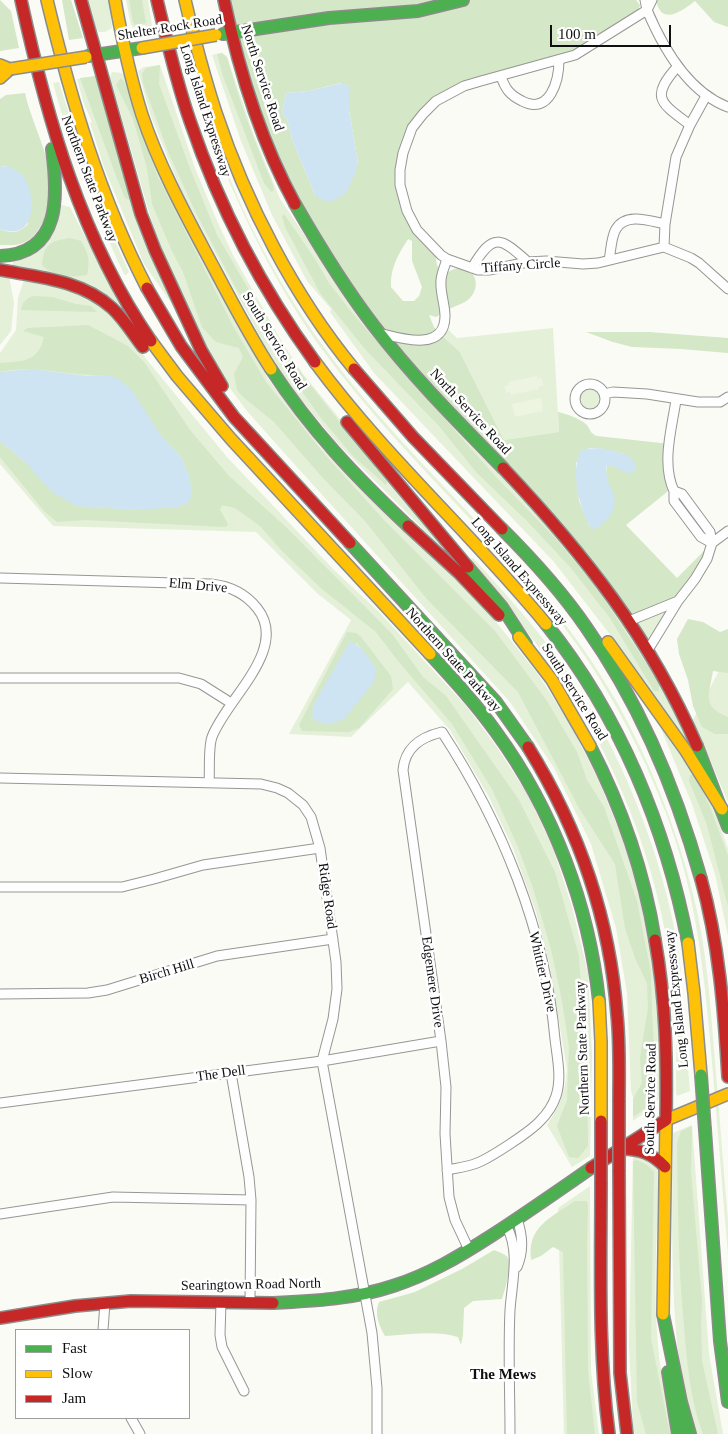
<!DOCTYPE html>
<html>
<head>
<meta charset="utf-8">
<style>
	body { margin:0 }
	#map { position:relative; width:728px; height:1434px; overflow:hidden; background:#fbfbf6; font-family:"Times New Roman",serif }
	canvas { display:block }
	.legend { position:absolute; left:15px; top:1329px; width:175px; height:90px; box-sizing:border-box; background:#fff; border:1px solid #9f9f9f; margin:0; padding:6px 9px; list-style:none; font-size:15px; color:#101010 }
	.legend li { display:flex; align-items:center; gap:10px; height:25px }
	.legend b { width:25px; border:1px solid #9f9f9f }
	.scale { position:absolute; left:550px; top:25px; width:121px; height:22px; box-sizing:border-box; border:2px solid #101010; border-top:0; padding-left:6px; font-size:15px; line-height:18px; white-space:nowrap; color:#101010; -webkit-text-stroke:4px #fff; paint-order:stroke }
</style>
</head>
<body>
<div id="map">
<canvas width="728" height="1434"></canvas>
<ul class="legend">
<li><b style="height:6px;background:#4caf50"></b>Fast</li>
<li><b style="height:6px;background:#ffc107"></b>Slow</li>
<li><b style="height:6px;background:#c62828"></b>Jam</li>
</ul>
<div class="scale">100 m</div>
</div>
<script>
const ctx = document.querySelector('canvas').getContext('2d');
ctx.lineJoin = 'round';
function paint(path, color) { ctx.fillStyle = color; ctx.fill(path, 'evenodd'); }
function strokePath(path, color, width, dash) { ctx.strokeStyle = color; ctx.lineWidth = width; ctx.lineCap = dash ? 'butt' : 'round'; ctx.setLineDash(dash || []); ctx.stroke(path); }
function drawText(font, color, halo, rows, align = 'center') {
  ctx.font = font + ' "Times New Roman",serif'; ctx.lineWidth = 5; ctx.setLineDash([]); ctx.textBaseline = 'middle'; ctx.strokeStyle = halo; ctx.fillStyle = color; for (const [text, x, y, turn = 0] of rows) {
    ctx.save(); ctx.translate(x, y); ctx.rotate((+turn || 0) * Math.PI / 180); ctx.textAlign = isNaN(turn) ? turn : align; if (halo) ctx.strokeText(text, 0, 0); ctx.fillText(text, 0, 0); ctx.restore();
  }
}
paint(new Path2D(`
	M88,0H109L112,28L105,32H99L96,29Z
	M126,0H148L152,26C145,27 136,31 131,25Z
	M222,53L227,57L253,133L280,199L314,249L568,546L619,612L660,679L694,751L612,637L554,562L374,373L330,312L331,309L307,281L272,215L241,141L212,55Z
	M160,65L195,168L217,221L234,257L282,342L303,374L442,543L441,547L340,446L294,392L264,344L181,190L151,116L138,71L144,67Z
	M187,65H189C209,125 230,186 259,242C282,287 310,330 341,370C430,484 547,576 618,704C651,764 676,827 693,894C706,945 710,998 714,1050C719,1107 723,1164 728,1221V1256C723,1195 718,1134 713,1074C708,1015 703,957 691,899C678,834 648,763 615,705C555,595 459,513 378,419C348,384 317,346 293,306C247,231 213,149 187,65Z
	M112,72L122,73L126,76L175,203L268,379L321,448L476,597L537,673L569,722L598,779L623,840L639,893L650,950L657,998L660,1048V1095C656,1108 643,1113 633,1121V1097L631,1091L627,993L616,928L591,844L554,768L510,702L287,456L247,411L217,371L155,233L110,77Z
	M96,76L174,307L144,264L104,167L90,123L92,122L84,104L77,79Z
	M59,82L94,195L129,272L125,276C95,214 71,150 53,83Z
	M62,205L70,207L105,276L122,306L13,268V260Z
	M0,274L9,276L14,303L11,331L0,345Z
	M24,280L67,287L95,300L120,321L147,360L227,457L334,570L380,613L467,707L496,746L527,793L553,848L572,907L588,973L592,1055L590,1156L572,1167L547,1125C559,1107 565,1093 567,1070L550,966L536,912L513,848L489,797L450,730L408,682L351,737L289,734L351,620L318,594L256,532L53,526L0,464V353L16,330L18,298Z
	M443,325L457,338L553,328L559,432L504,440L460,352L438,332Z
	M575 399a15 15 0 1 1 30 0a15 15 0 1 1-30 0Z
	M473,558C505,593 536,627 563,666C619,745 662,852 678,948C681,964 681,980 682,997C685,1028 687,1059 690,1091L677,1096L676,1092C676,1067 677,1041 676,1016C669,903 632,792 572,695C542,647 504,605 471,559Z
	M672,605L649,643L636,621Z
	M728,654V802L693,720Z
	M657,719L711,801L728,849V936L715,874L692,804Z
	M692,1125L709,1354L723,1434H693C686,1400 679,1367 676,1332C671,1266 672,1200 673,1133Z
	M643,1153L659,1169C658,1223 653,1278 657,1333C659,1367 666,1401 674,1434H635L633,1427L629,1345L633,1155Z
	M590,1186L591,1371L599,1434H564L558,1208Z`), '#e4f0d7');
paint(new Path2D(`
	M0,0L11,11L19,48L0,51Z
	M62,0H71L83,38L69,40Z
	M129,0H142L146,23L135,25L133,22Z
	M224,0H636L640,5L638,12L585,51L446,95L412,128L400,170L407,211L435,253L437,265L444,275C447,274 450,270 454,269C473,263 483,284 470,298C464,304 457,305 449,309C444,311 441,315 436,317L429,315L434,327L438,332L460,352L504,440L559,432L558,412C567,414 578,418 586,424C590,428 590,434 597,436L670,444L672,488L626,525L677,578L712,543L678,601L629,621L394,345L396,341L379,333L280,173ZM341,83L349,86V110L358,163L315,195L292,139L287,119L282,113L286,93L309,91ZM408,239L412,241V261L422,287L419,296L414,301H403L391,287C390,268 398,255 408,239ZM589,448H598L625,454L612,465H607L606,473L590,527L579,501L576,463Z
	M656,0H728V27L714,22L695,1C681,12 661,26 656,0Z
	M222,53L227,57C239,101 255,143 273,185L274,190L271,192L264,183L223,76L217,54Z
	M160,65L159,84L191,171L217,235L286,354L387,482L386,485L353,456L321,418L286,369L236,288L196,213L169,154L143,83L142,74L146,68Z
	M96,76L132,201L125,198L118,181L80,78Z
	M121,78L125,83L136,120L157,175L233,326L266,382L326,456L383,519L495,631L547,701L577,752L587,780L604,807L637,901L651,973L652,1012L656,1079L654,1097L646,1108L633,1117V1099L642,1083L640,1058L648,1008L647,983L635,958L625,928L615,864L579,808L518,692L426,598L365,521L323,478L274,422L242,396L237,390L234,374L243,357L239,348L216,342L202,327L183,272L171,249L152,204L147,168L133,119L116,85Z
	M25,93C34,134 66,179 43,222C38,231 33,239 23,243C17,246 7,245 0,245V229C12,234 19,233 28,224L8,166L0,167V99L6,95Z
	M284,214L315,259L329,283L353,314L495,476L556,539L596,587L659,683V691H654L610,618L571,568L527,521L477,473L439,426L365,349L320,293L285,227L282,216Z
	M70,238L81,241C89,255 90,260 87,275C72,278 53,277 42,265C44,244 50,241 70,238Z
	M33,296L52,297L76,304L91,306L97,312L21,310C23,302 25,299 33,296Z
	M88,325L128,346L144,362L190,430L229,476L286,527L392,634L423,677L446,696L519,800L555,872L579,956L587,1086L588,1146L578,1158L569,1157L557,1126L567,1100L569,1047L562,1001L551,949L533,888L518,847L492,789L452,724L398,661L376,632L322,589L282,551L260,526L235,508L222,505L220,510L228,524L226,527L85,520L57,522L44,511L0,457V441L76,506L135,510L156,507L192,493L189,476L181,457L159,433L148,416L106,375C70,377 36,364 0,372V363C22,361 38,363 44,337L23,331L28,328Z
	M586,332H649L728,338V353L681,349L632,347L613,342Z
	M688,619L703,622L720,632L728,629V673L713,671C709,696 701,706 728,717V734H715L702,727L693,706L688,680L679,654L677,639Z
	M347,632L356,633L361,637L391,676L393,689L359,728L349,732L302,731L299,725ZM356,643L362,649L376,668L314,720L312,713L314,704Z
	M694,774L710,807L728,856V906L706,822L689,781L690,775Z
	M692,1126L691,1172L702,1300L701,1325L702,1361L718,1434H703C690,1399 687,1362 684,1326C678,1265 678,1204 677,1143L681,1131Z
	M637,1160L647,1165L654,1172L651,1339L670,1434H646L637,1402L633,1161Z
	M575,1201H587L588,1207L587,1244L588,1371L595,1434H567L563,1252L553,1247L541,1256L531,1260C527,1226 551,1218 575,1201Z
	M494,1250C498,1252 506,1254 508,1258C512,1266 505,1290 502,1299L473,1301L464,1308L463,1335L461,1345L458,1337C435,1330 409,1335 385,1336C379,1326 374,1313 379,1302L415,1292L462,1269Z`), '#d4e7c6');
paint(new Path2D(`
	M537,376V379L542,378L543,386H539V389L511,395L510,392L506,393L504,386L509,385L508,382Z
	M541,398L543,411L515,417L512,404Z`), '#edf4e1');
paint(new Path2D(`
	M342,83L349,86V110L358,163L355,174L346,193L333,201H325L315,195L292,139L287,119L282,113L286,93L309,91Z
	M8,166C13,169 21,172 24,177C37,199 36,242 0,229V167Z
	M32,369L86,376L106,375L117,378L131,389L159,433L181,457L189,476L192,493L189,502L178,507L135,510L76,506L52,492L25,462L0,441V372Z
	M598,448C612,451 629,451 636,465L634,472C624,477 617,464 607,465C601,485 629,498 605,521C601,526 598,528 592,529C579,510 569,469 582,449Z
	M350,641L362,649L376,668L374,682L344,719C334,724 324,725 314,720L312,713L314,704Z`), '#cee4f3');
const street = new Path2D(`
	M645,0L647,10L652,0
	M678,66C649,98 661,103 690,125
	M501,76C505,89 510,95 522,101C550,116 559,80 559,60
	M728,107C688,92 663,48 647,10L575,55L481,81L464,86L436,101L423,114L412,128L403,153L400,170V185L407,211L417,230L441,255L447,259L478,270H489L528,262L546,261L583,264L598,263L664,247L691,258L699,263L728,289
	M664,247L665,224L676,157L690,125L706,96
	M609,260C611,251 611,237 616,229C626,212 650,221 665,224
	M472,268C493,232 500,237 528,262
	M379,333C399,338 445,353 445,316C445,304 440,293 441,281C441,274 445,266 447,259
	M575 399a15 15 0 1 1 30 0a15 15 0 1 1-30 0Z
	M604,394L613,392L647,394L698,402H720L728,397
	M674,491L682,494L710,532L712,543L701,537L674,501Z
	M674,491C661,463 672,428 676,400
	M0,578L211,584C230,586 245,593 257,608C290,649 226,699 212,737C208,748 210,770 209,783
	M629,621L678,601
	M648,650L678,601L695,579L707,559L712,543L728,531
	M0,678H179L201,684L231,703
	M0,778L261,784L277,788L288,793L303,805L311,817L320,848L336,962L337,989L333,1019L322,1061L372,1333L377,1388V1434
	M0,887H122L154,879L203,865L320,848
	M0,994L88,993L107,990L217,956L333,939
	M231,1073L249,1177L251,1200L250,1303
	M0,1103L322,1061L441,1041
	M447,1170C457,1168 467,1167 477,1163C490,1158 530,1132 540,1121C547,1114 553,1105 556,1096C562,1078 557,1057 555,1039C545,929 502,824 442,732C421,737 405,747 403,770L441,1041L446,1087L445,1134L449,1197L455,1220L469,1250
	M0,1214L113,1197L251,1200
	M507,1227C520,1252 512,1282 510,1310C508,1351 510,1393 510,1434
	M517,1267C524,1251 523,1236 517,1219
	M221,1302L220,1335L222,1347L244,1391
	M103,1330L105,1303
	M131,1418L140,1434`);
const fast = new Path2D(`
	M223,34L329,18L418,11L463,0
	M88,56L142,48
	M295,204C319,246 344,287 374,326C413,377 458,422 503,468
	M0,256C62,254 58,194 52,149
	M271,369C311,430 355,476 408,526
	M502,529C532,559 562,592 586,627C639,702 676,790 701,879
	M350,543L496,702L528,747
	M468,567L502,607L526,644
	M546,624C620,716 666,828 688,943
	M430,654C453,679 476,704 496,732C553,810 589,905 599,1001
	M590,746C622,808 644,872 655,940
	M697,746L728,827
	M705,1130L720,1341L728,1402
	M273,1303C314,1301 354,1299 393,1286C428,1275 460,1256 491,1236C525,1214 558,1191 591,1168
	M663,1314L681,1402L690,1434
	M668,1372L678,1434`);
const slow = new Path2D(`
	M47,0C71,100 100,197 147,288
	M115,0C122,39 130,77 142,115C158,163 182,208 206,253C227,292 247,332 271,369
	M185,0C194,38 204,76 216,113C246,203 294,296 354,369
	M0,65L10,69L0,78
	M151,341L177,376L231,439L430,654
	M315,362C384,456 472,534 546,624
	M519,637L552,680L590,746
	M608,642L686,751L722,809
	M688,943L694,993L701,1075
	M599,1001L601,1042V1121
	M663,1314L666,1120L728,1094`);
const jam = new Path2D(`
	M21,0C47,119 81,239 151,341
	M81,0L141,214L155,250L201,350L222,386
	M157,0C167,41 176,81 190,121C219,206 261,288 315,362
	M224,0C239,71 260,140 295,204
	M0,270C38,277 82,280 112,308C124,319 133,334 143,347
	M147,288L181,346L234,417L350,543
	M354,369L413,437L502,529
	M347,422L468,567
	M503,468C584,554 650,637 697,746
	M408,526L458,572L499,615
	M528,747C578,828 610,919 617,1015C620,1044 619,1073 619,1102
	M701,879C719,943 724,1010 728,1077
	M622,1149C640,1149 653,1154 665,1167
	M591,1168L666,1120C667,1060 666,1000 655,940
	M619,1170L620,1373L627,1434
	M601,1183C601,1267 598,1351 609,1434
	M0,1318L75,1306L131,1301L273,1303`);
strokePath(street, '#969694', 11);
strokePath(fast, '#8c8c8a', 14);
strokePath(slow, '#8c8c8a', 14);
strokePath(jam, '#8c8c8a', 14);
strokePath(street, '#fefefe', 9);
strokePath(fast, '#4caf50', 11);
strokePath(slow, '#ffc107', 11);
strokePath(jam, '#c62828', 11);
const fastBridge = new Path2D(`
	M701,1075L705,1130`);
const slowBridge = new Path2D(`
	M142,48L216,35
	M10,69L86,57`);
const jamBridge = new Path2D(`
	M619,1102V1170
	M601,1121V1183`);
strokePath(fastBridge, '#8c8c8a', 14, []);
strokePath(slowBridge, '#8c8c8a', 14, []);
strokePath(jamBridge, '#8c8c8a', 14, []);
strokePath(fastBridge, '#4caf50', 11);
strokePath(slowBridge, '#ffc107', 11);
strokePath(jamBridge, '#c62828', 11);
drawText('14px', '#101010', '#fff', [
	["Shelter Rock Road",170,28,-9],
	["North Service Road",262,78,72],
	["Long Island Expressway",205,111,72],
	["Northern State Parkway",89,179,69],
	["Tiffany Circle",521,266,-4],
	["South Service Road",274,341,59],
	["North Service Road",470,412,47],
	["Long Island Expressway",519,572,49],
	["Elm Drive",198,586,5],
	["Northern State Parkway",453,660,48],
	["South Service Road",574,692,58],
	["Ridge Road",327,896,82],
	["Birch Hill",167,972,-17],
	["Whittier Drive",542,972,77],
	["Edgemere Drive",432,982,82],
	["Long Island Expressway",677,999,-96],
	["Northern State Parkway",583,1048,-92],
	["The Dell",221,1074,-8],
	["South Service Road",651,1099,-89],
	["Searingtown Road North",251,1285,-1]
]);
drawText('bold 15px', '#101010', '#fff', [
	["The Mews",503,1375]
]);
</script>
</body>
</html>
